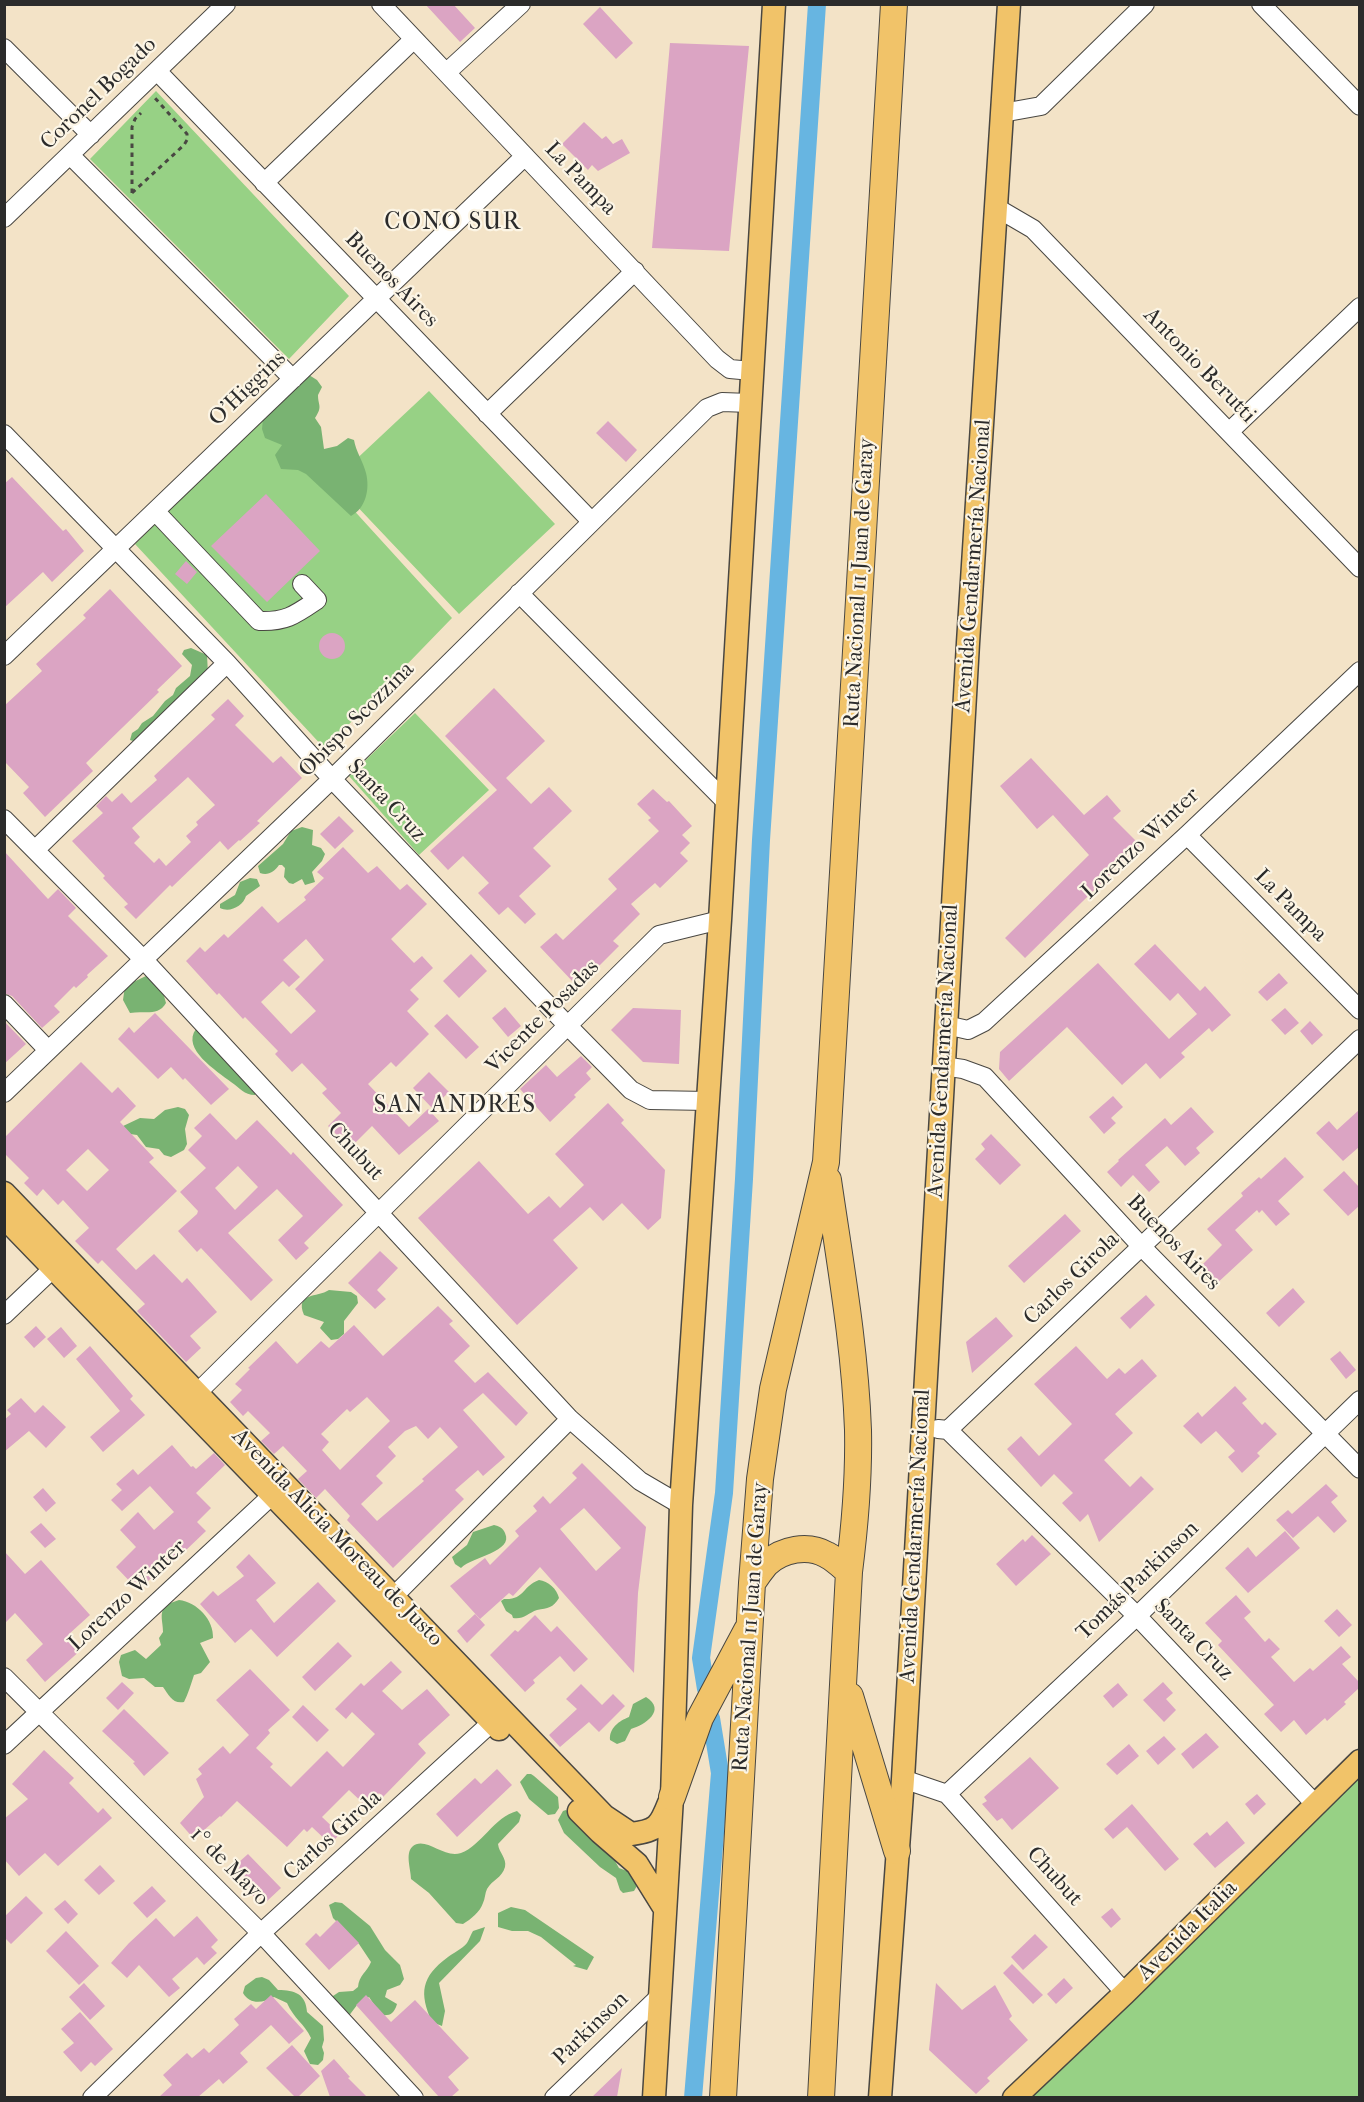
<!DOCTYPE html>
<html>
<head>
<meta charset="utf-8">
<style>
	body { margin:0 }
	#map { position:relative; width:1364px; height:2102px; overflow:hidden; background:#f3e3c7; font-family:"IM FELL French Canon",serif }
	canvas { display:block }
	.frame { position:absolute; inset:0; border:6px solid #2b2b2b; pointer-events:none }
</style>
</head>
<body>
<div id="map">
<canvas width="1364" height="2102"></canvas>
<div class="frame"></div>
</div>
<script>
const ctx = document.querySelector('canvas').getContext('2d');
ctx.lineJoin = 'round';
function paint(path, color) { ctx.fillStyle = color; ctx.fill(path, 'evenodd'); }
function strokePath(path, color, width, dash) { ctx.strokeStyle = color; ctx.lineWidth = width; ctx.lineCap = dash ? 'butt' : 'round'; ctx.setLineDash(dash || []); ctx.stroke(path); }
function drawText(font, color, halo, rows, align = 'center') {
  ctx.font = font + ' "IM FELL French Canon",serif'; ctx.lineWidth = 4.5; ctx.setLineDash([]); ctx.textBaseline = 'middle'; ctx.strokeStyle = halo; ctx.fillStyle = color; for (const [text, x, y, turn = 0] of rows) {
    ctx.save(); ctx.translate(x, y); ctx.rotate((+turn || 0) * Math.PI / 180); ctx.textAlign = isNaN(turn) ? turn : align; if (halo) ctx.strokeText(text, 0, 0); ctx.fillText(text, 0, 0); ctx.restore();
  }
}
paint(new Path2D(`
	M156,91L349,296L289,359L90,159Z
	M429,391L555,524L459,614L333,481Z
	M267,415L452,618L325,749L135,544Z
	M415,713L489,790L419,855L349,776Z
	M1359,1777V2097H1018Z`), '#97d185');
paint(new Path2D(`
	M309,375L317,380L322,387L318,395C318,406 323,406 315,418L321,427L324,449L337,446L348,438L354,440C356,452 363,461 366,473C370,489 366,508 351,516L306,474L298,470L281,469L275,455L282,445L265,438L262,429L264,409Z
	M191,648L207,655L208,674L136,742L130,740L132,733L138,729L142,723L153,716L165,701L173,695L176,688L190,676L192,665L182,654L184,650Z
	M302,827L313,830L312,845L321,848L325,854L322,861L312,872L315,882L305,885L302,879L293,884L289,883L284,877L285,868L282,865H279C274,872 268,876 260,873L258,866L283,844L291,831Z
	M250,878L257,879L260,886L246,896C243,906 230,913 220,908V904L235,895L240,882Z
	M146,976L162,989L166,1003C158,1017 144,1010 130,1013L123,1000L125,986Z
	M196,1029L256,1088L255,1095C244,1095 240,1088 231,1082C217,1071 181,1049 196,1029Z
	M178,1107L185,1109L189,1115L185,1129L187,1144L184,1150L171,1157L164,1155L159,1149L146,1147L137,1135L130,1134L121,1127L140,1118L154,1119L165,1110Z
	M329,1290L351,1292L357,1296L358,1303L344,1321V1334L338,1339L331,1340L320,1328L324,1322L304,1315C295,1292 317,1298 329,1290Z
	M494,1525C499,1526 503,1528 505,1533C514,1552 473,1556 461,1568L455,1564L452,1557L467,1545L473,1532Z
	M539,1580C548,1581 557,1589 559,1598C553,1608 548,1608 537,1610C528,1613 523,1620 513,1618L512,1615L506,1611L501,1601L504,1599C525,1600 522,1586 539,1580Z
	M179,1600C197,1602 214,1620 213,1638L200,1643L210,1662L201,1673L194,1675C191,1684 188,1694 184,1702C172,1704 169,1695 163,1687H155L144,1678L129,1679L122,1676L119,1662L121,1655L135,1650L146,1659L161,1645L159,1638L163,1632C163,1621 159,1615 165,1605Z
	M646,1697C667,1710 645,1725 631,1729L625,1741L617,1744L610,1740C609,1728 619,1721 629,1717L633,1704Z
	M527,1774H531L534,1776L558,1797L559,1808L555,1814L548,1815L529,1799L520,1782Z
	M566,1810C586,1827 607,1844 619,1868L635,1874L638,1884L634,1891L623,1893L620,1890L616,1878L600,1867L564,1833L558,1820L563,1811Z
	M517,1811L521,1815L519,1822L498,1844C499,1853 507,1858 505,1867C502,1878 492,1880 487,1889C485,1893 485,1899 483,1903C480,1912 471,1919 463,1924L456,1923L429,1893L411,1879C411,1870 405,1854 412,1847C425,1835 443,1859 461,1853C481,1846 494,1817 517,1811Z
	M335,1902L342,1903L370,1926L385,1950L400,1965L404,1979L400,1985L387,1990L385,1997L397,2004C394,2014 390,2016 381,2015L369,1997L357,2005L348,2017L327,2000L339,1992L353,1991L358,1987C359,1975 367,1972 371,1962L359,1944L333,1918L329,1905Z
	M511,1907L525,1910L594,1957L587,1970L573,1966L576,1965L541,1937L528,1931H512L498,1927V1913Z
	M485,1927L480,1941L439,1983L445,2011L442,2026L432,2022C419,1993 421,1977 448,1957C453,1953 462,1949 467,1943C469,1940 471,1934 473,1931Z
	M262,1977L269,1980L278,1990C295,1990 306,1994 307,2012L323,2026L324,2040L322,2047L324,2053L323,2060L318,2065L310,2064L304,2051L311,2038C304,2023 294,2019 287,2003L274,1997C263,2003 250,2005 243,1993L245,1986L256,1978Z`), '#79b372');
strokePath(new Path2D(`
	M706,1689L701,1658L724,1493L744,1179L761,840L817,4
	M693,2098L720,1773L711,1718`), '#67b5e1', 18);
paint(new Path2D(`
	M425,4H453L475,28L460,42Z
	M600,7L633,43L616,59L583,24Z
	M670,43L749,46L729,251L652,248Z
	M584,122L602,139L606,136L613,144L622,139L630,153L598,171L592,165L588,170L562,144Z
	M608,421L637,450L626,462L596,433Z
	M12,477L63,531L66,529L84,551L52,582L43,572L4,608V484Z
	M266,494L320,551L267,602L211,546Z
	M186,561L197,572L187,584L175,574Z
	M110,589L182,666L157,690L159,692L86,763L93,771L45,817L23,793L29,787L4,761V706L42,671L36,664L86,618L83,615Z
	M319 646a13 13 0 1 1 26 0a13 13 0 1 1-26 0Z
	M494,688L545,741L506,778L531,804L549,787L572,811L533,848L551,866L519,896L536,914L525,924L508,907L499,915L478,893L489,883L463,856L448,870L430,851L497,790L445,736Z
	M228,699L244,716L235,725L273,763L281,756L302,778L257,821L260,823L240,841L239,840L228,850L220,841L172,887L170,885L136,919L124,907L128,904L103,878L105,876L72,841L103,813L96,806L106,796L112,802L122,793L131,803L157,780L154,776L215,719L211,715ZM188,777L215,805L196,822L198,825L186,836L191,842L166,866L159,858L154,863L134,843L140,837L132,828Z
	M1031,758L1084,815L1107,795L1121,811L1113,818L1140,845L1025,958L1005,938L1089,855L1053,815L1037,829L1000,786Z
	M653,789L667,802L669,801L692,826L682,835L690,843L680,853L688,861L660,888L655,883L631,904L640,914L613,941L619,946L595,970L591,966L574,983L540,947L556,933L563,940L617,889L608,879L659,831L648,820L651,818L637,804Z
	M339,816L354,831L335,849L320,834Z
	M343,847L368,873L377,866L400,890L407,884L427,904L391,939L414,963L422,956L433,968L410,990L419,999L407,1011L429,1034L396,1067L391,1062L368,1084L409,1127L428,1109L439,1121L399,1155L372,1126L353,1145L342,1134L339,1137L328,1126L341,1113L322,1093L327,1089L302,1063L292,1072L275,1054L278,1051L245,1017L243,1019L219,993L217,995L186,961L200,947L205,952L224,934L228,938L262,906L278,923L306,900L304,897L324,878L317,872ZM306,939L324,960L295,989L316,1011L291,1034L261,1002L283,981L289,987L300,977L283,960Z
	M4,851L48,899L58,889L76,908L68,916L108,956L87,975L88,977L76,988L74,986L54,1006L60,1012L42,1028L12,996L4,993Z
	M1155,944L1200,991L1205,986L1231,1015L1212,1032L1209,1028L1181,1053L1185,1057L1160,1079L1146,1063L1122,1085L1067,1027L1009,1081L999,1069L1000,1052L1098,963L1169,1039L1197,1014L1178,993L1170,1001L1134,964Z
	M471,954L487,971L459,998L443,981Z
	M1279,973L1288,983L1267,1001L1258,992Z
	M505,1007L521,1026L508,1037L492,1018Z
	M633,1008L681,1010L679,1064L643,1062L611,1030Z
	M1285,1008L1299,1023L1285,1035L1271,1020Z
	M155,1013L229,1089L211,1105L185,1078L183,1080L171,1067L158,1079L118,1039L129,1027L134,1033Z
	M447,1014L479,1047L466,1059L434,1026Z
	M4,1021L26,1044L4,1064Z
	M1310,1021L1323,1035L1312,1045L1300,1031Z
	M581,1056L592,1067L586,1073L591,1079L574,1095L576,1097L550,1122L520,1089L546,1065L557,1077Z
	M81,1062L112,1093L118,1087L136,1106L120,1122L154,1158L149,1162L177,1191L116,1249L136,1270L154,1254L182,1283L187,1278L217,1312L190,1336L201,1348L186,1362L137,1311L145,1304L102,1260L98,1264L75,1241L89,1228L63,1200L58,1205L43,1189L37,1196L24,1183L29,1178L4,1153V1138ZM88,1149L109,1170L87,1191L66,1170Z
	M429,1072L449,1092L432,1108L413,1088Z
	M1113,1096L1123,1107L1111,1118L1116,1123L1104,1134L1089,1117Z
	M608,1103L624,1120L621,1123L665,1170L661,1218L648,1230L622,1203L603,1221L590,1207L553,1240L578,1268L517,1325L418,1218L479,1161L528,1214L549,1196L560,1208L584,1185L555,1154Z
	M1191,1107L1214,1132L1196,1148L1200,1153L1185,1166L1167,1146L1145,1165L1160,1182L1149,1192L1133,1175L1121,1187L1107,1172L1119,1161L1118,1160L1165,1118L1171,1125Z
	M1359,1110V1147L1343,1161L1316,1133L1329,1121L1337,1130Z
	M210,1113L236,1140L257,1120L291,1155L293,1152L343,1205L304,1243L309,1248L296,1260L278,1240L303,1216L277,1189L228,1233L273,1280L251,1301L201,1248L197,1252L178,1231L197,1214L198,1211L180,1192L206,1168L188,1150L202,1136L194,1128ZM238,1166L258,1187L235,1210L215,1188Z
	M991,1134L1021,1165L1000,1185L975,1159L985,1149L981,1144Z
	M1285,1157L1304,1177L1278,1201L1290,1214L1276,1226L1262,1210L1259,1213L1257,1210L1235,1230L1253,1250L1214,1286L1198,1269L1222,1245L1207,1229L1243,1196L1241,1193L1259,1177L1261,1179Z
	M1344,1171L1359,1187V1206L1348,1216L1323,1190Z
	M1065,1214L1081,1231L1024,1283L1008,1266Z
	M380,1251L398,1268L377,1290L386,1299L375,1309L348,1283Z
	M1293,1288L1305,1302L1279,1327L1266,1313Z
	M1146,1295L1155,1305L1130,1329L1120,1318Z
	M438,1306L453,1321L449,1324L470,1346L454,1361L475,1383L488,1372L528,1413L516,1426L483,1393L463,1410L505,1457L483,1476L478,1470L455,1490L464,1499L393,1568L347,1520L350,1516L325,1489L316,1498L298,1479L307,1471L283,1446L274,1454L261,1441L270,1433L248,1411L243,1416L230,1402L242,1390L235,1384L250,1369L248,1368L276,1341L297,1364L321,1341L329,1348L354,1325L383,1356ZM367,1397L390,1421L340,1470L322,1450L329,1442L321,1434L347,1409L350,1412ZM416,1426L428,1439L440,1427L458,1447L422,1479L424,1481L377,1521L361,1504L383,1483L376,1476L396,1456L388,1447L405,1431Z
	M996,1317L1013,1336L972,1373L966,1342Z
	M36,1326L46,1337L34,1348L24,1337Z
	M61,1327L77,1346L64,1358L47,1339Z
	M90,1346L133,1396L130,1399L145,1415L103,1452L90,1437L120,1411L76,1359Z
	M1076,1346L1107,1379L1119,1368L1125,1374L1142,1359L1157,1376L1115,1414L1133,1433L1104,1460L1130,1487L1141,1476L1154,1489L1099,1542L1088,1514L1080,1522L1062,1503L1073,1493L1054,1474L1041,1487L1007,1449L1021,1436L1039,1456L1072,1424L1034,1384Z
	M1340,1351L1356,1370L1346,1379L1330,1359Z
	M1235,1386L1247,1399L1242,1403L1262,1425L1265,1422L1277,1434L1257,1453L1260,1456L1242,1473L1228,1457L1235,1451L1216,1431L1201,1444L1183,1426L1198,1412L1202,1417Z
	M21,1398L35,1413L43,1405L66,1427L46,1448L29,1431L4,1452V1420L11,1414L7,1410Z
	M172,1445L191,1467L193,1466L196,1469L214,1453L225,1465L196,1493L211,1508L197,1522L206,1531L162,1573L159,1571L138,1590L116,1567L136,1547L120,1530L138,1512L154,1530L174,1512L150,1486L122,1511L111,1500L122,1490L116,1484L133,1469L138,1475Z
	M582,1463L646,1527L638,1593L634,1673L540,1567L513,1596L509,1593L480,1619L450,1586L485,1558L490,1565L519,1536L515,1531L537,1511L533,1506L543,1496L550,1504L577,1478L572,1473ZM584,1508L621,1548L596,1571L560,1529Z
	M1326,1484L1338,1496L1331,1502L1347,1521L1334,1533L1318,1516L1293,1538L1276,1520L1288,1510L1292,1514Z
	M43,1488L56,1503L46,1512L33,1497Z
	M41,1523L56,1539L45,1548L30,1532Z
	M1285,1531L1300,1548L1248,1593L1225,1568L1248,1547L1256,1557Z
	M1032,1535L1051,1554L1016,1586L996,1564L1023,1539L1025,1542Z
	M4,1551L25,1574L41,1560L90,1615L69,1634L82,1649L45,1682L26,1660L43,1644L15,1613L4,1624Z
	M249,1554L276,1583L256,1600L274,1623L318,1582L336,1601L277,1657L251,1629L235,1643L200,1604L213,1591L218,1596L244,1576L236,1567Z
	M1236,1595L1251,1612L1244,1618L1265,1642L1269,1638L1280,1649L1271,1657L1294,1682L1310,1668L1313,1671L1341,1646L1351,1657L1342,1664L1359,1682V1688L1344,1702L1346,1704L1327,1721L1325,1718L1306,1735L1294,1720L1281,1732L1264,1714L1274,1705L1218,1645L1222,1641L1205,1623Z
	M1337,1609L1352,1625L1339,1637L1324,1621Z
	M475,1614L485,1625L467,1643L457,1631Z
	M535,1615L551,1632L557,1626L588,1659L574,1672L560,1656L533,1680L535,1683L525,1692L490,1655L515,1630L518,1632Z
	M338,1642L352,1656L315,1691L302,1677Z
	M391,1661L402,1672L382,1691L402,1710L427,1689L450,1715L418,1744L426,1753L383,1797L379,1793L366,1806L349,1790L322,1817L340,1834L330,1844L312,1827L307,1832L304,1829L287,1847L237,1801L221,1817L220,1816L194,1839L180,1823L204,1797L196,1779L202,1774L198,1769L223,1746L230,1754L249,1735L216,1700L250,1669L290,1710L268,1730L270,1733L256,1748L273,1764L270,1767L291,1787L327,1751L343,1767L375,1734L352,1712L346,1719L335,1709L361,1683L364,1686Z
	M122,1682L134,1693L118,1710L106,1698Z
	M1163,1682L1173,1693L1166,1699L1176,1710L1164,1722L1143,1700Z
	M1118,1683L1128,1695L1113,1708L1103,1696Z
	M581,1684L602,1705L613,1694L625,1706L599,1732L589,1722L560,1747L549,1735L577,1709L566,1699Z
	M303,1705L329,1730L317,1742L292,1717Z
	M124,1709L169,1753L144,1776L133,1763L135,1762L102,1731Z
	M1206,1733L1219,1747L1193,1769L1181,1754Z
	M1164,1736L1176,1749L1158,1765L1146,1751Z
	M1129,1744L1139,1756L1117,1775L1106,1764Z
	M44,1750L74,1778L69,1783L98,1813L103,1808L112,1818L58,1866L45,1853L19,1876L4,1859V1819L28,1799L12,1784Z
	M1030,1757L1059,1788L1012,1830L1002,1818L997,1821L982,1804L987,1801L984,1797Z
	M497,1769L512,1785L457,1837L436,1814L475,1778L481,1784Z
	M1257,1794L1266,1804L1254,1815L1245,1804Z
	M1132,1804L1179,1859L1165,1871L1127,1827L1113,1839L1104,1829Z
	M1227,1821L1245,1843L1215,1868L1193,1844L1207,1832L1210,1836Z
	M248,1854L281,1888L266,1902L260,1895L256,1899L230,1870Z
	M100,1865L115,1881L99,1895L84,1880Z
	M152,1886L166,1901L147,1918L133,1903Z
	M26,1896L43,1913L11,1944L4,1937V1917Z
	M65,1900L78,1914L68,1924L54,1909Z
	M1112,1908L1121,1919L1111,1928L1101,1917Z
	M197,1916L218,1940L211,1947L217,1953L204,1965L197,1957L172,1979L180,1988L169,1997L139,1965L127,1978L111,1963L129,1943L156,1918L174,1937Z
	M337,1920L359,1943L329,1970L305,1944L316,1933L320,1937Z
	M66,1931L99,1966L79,1985L46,1951Z
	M1035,1934L1048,1947L1023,1970L1011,1957Z
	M1012,1964L1043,1995L1033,2004L1003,1973Z
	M1064,1978L1073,1988L1056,2004L1047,1994Z
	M84,1983L105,2006L90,2020L69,1997Z
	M936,1983L962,2010L995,1985L1012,2016L1009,2019L1028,2040L987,2078L990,2081L976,2094L929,2050Z
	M271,1995L304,2031L289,2044L271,2025L240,2053L248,2062L223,2084L219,2079L198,2097H159L172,2085L163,2075L187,2053L192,2058L204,2048L209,2053L239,2025L234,2019L251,2004L256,2009Z
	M366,1995L391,2022L415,2000L469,2058L448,2077L459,2090L451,2097H439L356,2005Z
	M80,2012L113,2049L95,2066L91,2062L81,2072L63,2052L74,2043L61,2029Z
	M292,2045L320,2076L298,2097H295L266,2068Z
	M334,2059L350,2077L348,2078L367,2097H330L321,2071Z
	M622,2068L617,2097H592Z`), '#dba4c3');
const minor = new Path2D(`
	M381,4L717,359L730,369L752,371
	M1261,4L1360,106
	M4,48L91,135
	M157,71L591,521
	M447,72L521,4
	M1002,113L1041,106L1145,4
	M70,155L293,379
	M264,183L414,39
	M997,208L1033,229L1360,568
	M4,218L226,4
	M487,414L635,271
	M1229,432L1360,307
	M4,434L227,663L332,779L568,1026L631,1090L650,1100L708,1101
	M155,511L259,621C286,622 295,615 317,600L302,584
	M519,593L727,803
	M4,656L525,156
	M4,819L144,960L570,1419L640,1481L681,1505
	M1187,835L1360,1010
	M35,850L227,663
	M4,1004L48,1050
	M946,1025L968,1030L984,1022L1187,835L1360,671
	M943,1066L963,1069L985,1077L1141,1246L1360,1469
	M4,1093L332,779L707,408L722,402L750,403
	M4,1315L62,1260
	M189,1401L659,935L720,920
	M938,1429L948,1430L1137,1616L1316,1805
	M948,1430L1360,1039
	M385,1605L570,1419
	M4,1677L261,1933L414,2098
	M4,1745L282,1486
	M903,1779L947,1794L1125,1993
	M947,1794L1137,1616L1360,1400
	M92,2098L261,1933L502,1713
	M554,2098L660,1996`);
const major = new Path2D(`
	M4,1193L604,1816L631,1834C657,1831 660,1826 669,1803
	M4,1217L499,1729
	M579,1811L600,1832L637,1864L665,1909
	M654,2098L672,1797L681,1505L720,920L774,4
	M880,2098L903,1779L968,643L1009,4
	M1014,2098L1125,1993L1360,1761`);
const highway = new Path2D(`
	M752,1583C756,1577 761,1570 766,1564C782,1549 808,1544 827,1555C835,1559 842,1566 849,1572
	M850,1696L897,1851
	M672,1797L700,1718L747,1630
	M723,2098L752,1583L760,1479L773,1389L826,1162L894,4
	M821,2098L849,1572C855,1525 859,1478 858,1430C855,1346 840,1263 828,1180`);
strokePath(minor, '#494742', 20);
strokePath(major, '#494742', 25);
strokePath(highway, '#494742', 28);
strokePath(new Path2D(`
	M132,193V127L135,119L141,113
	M132,193L184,145L187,140V134L155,98`), '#494742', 3, [4.5, 4.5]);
strokePath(minor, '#fff', 18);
strokePath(major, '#f1c369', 22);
strokePath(highway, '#f1c369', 26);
drawText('22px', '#2b2b2b', '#fcf5e5', [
	["Coronel Bogado",99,94,-44],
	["La Pampa",580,179,46],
	["Buenos Aires",391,280,46],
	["Antonio Berutti",1199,366,46],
	["O'Higgins",248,389,-44],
	["Avenida Gendarmería Nacional",974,566,-86],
	["Ruta Nacional 11 Juan de Garay",860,583,-87],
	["Obispo Scozzina",357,720,-45],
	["Santa Cruz",386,801,47],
	["Lorenzo Winter",1141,844,-43],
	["La Pampa",1290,906,45],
	["Vicente Posadas",543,1017,-45],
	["Avenida Gendarmería Nacional",944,1051,-87],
	["Chubut",355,1152,47],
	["Buenos Aires",1173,1243,46],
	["Carlos Girola",1072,1279,-44],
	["Avenida Gendarmería Nacional",916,1536,-87],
	["Avenida Alicia Moreau de Justo",337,1538,46],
	["Tomás Parkinson",1138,1581,-44],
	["Lorenzo Winter",128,1596,-43],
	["Ruta Nacional 11 Juan de Garay",751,1627,-86],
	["Santa Cruz",1193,1640,46],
	["Carlos Girola",333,1836,-42],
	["1° de Mayo",229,1867,45],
	["Chubut",1054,1877,48],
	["Avenida Italia",1188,1931,-45],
	["Parkinson",591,2029,-44]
]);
ctx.letterSpacing = '1.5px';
drawText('24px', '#2b2b2b', '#fcf5e5', [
	["CONO SUR",453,223],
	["SAN ANDRES",455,1106]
]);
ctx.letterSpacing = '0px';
</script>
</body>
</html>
